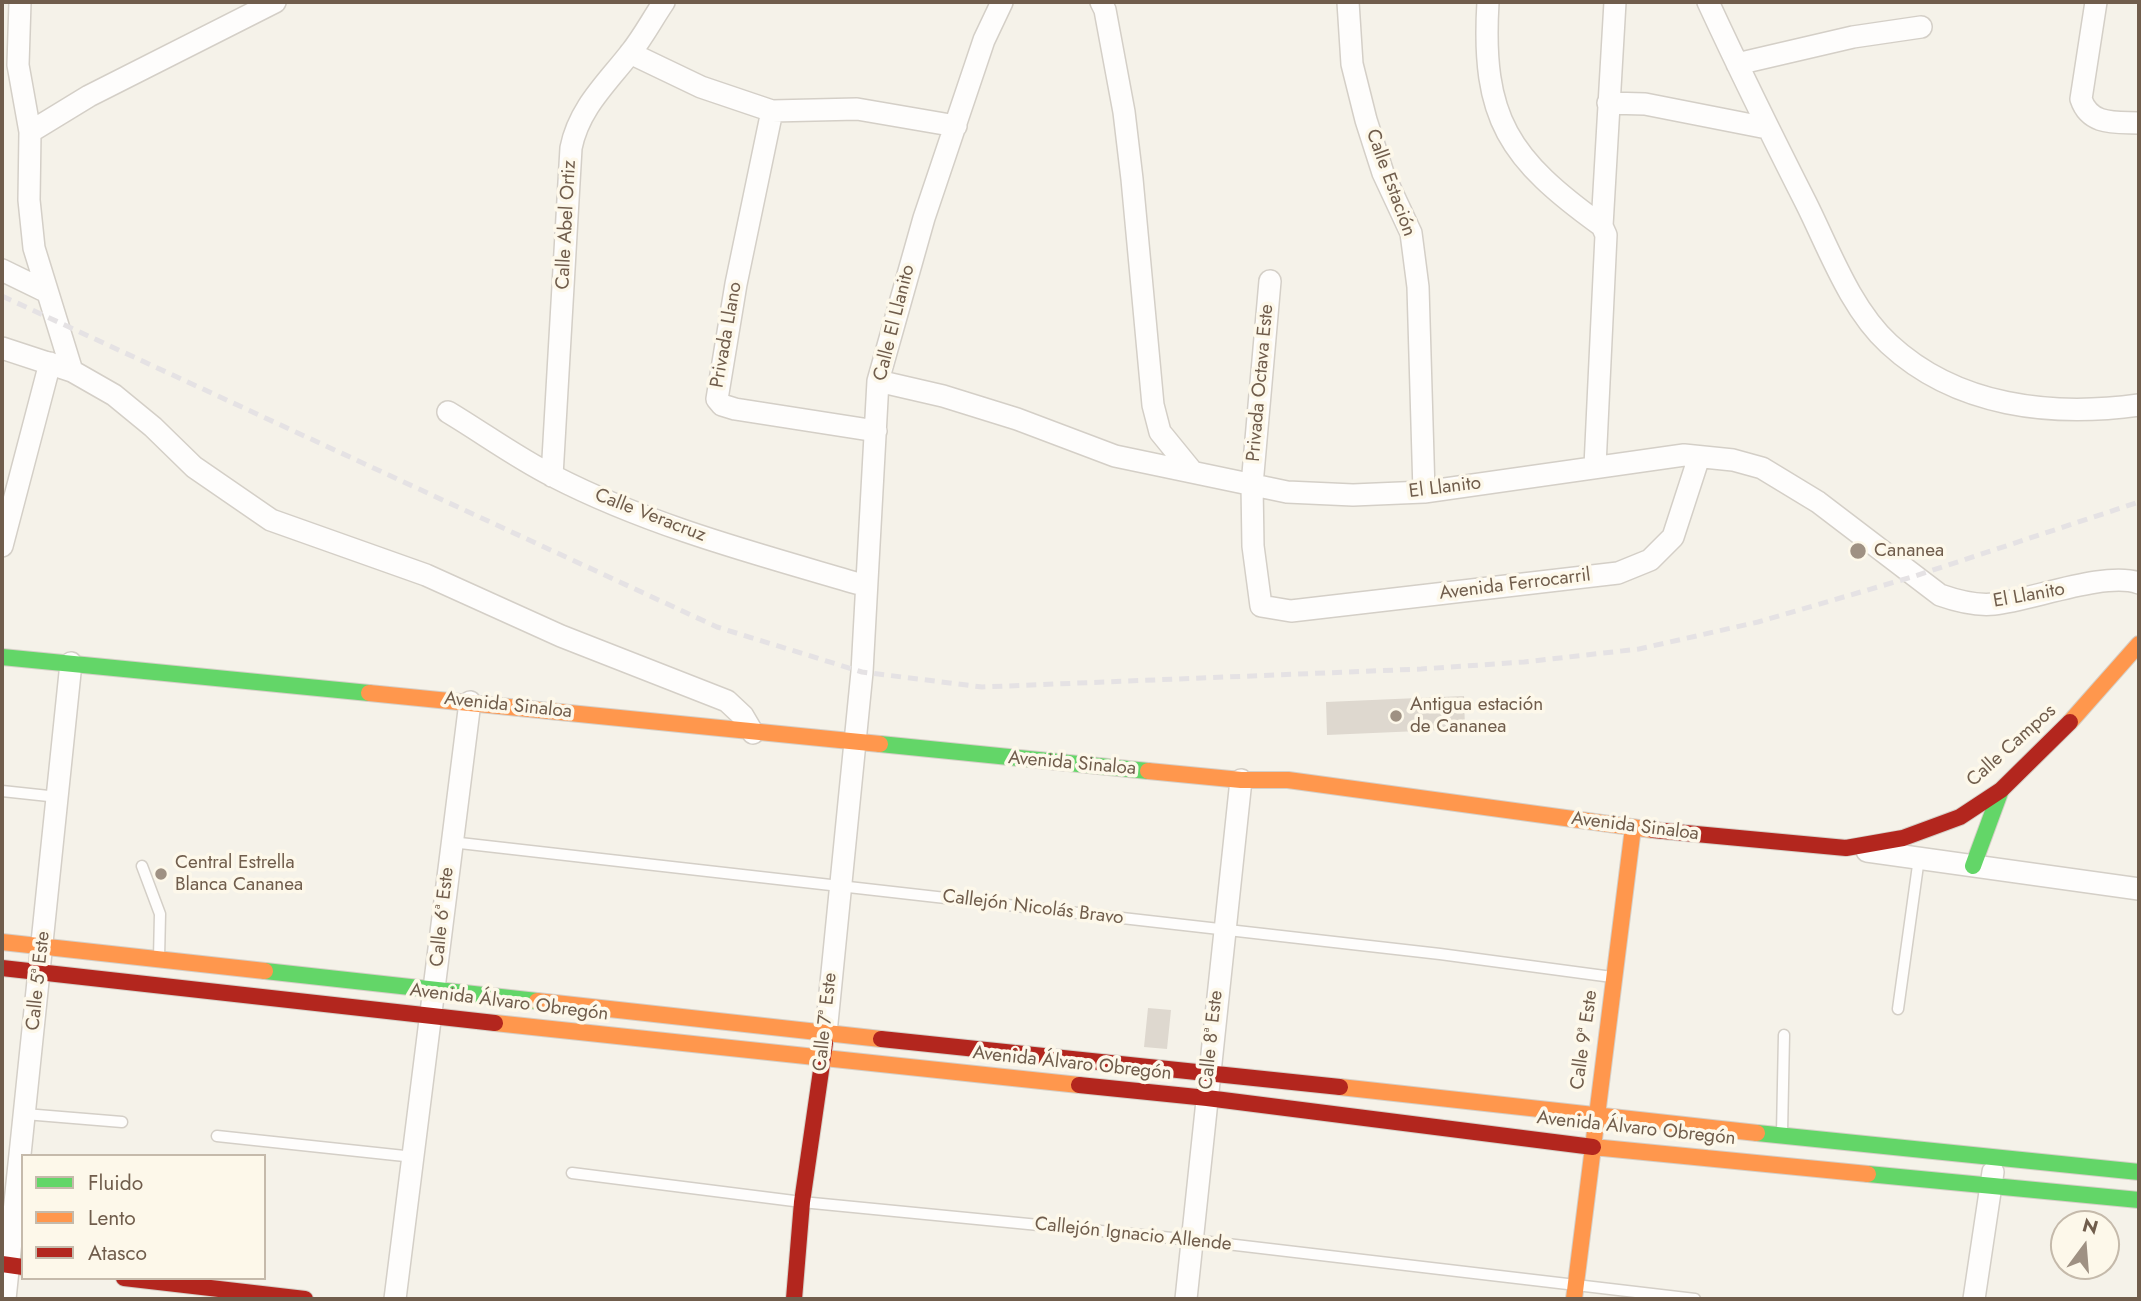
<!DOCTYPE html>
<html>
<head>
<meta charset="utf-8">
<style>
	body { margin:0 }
	#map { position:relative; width:2141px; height:1301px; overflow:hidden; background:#f5f2e9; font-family:Jost,sans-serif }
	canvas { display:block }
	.frame { position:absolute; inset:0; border:4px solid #705d4c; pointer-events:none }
	.legend { position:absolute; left:21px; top:1154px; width:245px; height:126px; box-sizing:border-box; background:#fdf8ea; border:2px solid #c5baab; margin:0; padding:9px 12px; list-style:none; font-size:21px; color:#705d4c }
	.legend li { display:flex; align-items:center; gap:14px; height:35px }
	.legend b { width:35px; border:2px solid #c5baab }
	.north { position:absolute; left:2050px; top:1210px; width:70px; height:70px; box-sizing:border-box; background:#fdf8ea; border:2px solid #c5baab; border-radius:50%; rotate:16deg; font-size:19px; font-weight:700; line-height:28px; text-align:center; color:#705d4c }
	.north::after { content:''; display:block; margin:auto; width:24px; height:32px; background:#9f9183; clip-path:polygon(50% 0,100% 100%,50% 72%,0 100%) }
</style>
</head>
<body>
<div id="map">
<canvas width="2141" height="1301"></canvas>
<div class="frame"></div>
<ul class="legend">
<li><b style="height:9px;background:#63d668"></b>Fluido</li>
<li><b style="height:9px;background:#ff974d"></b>Lento</li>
<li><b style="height:9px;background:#b3261e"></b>Atasco</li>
</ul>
<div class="north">N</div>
</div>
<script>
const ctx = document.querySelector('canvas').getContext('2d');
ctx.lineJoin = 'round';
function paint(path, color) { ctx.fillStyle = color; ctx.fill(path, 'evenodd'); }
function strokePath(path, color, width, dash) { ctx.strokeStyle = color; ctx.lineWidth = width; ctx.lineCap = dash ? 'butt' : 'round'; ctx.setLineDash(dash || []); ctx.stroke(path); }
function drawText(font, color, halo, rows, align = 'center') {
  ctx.font = font + ' Jost,sans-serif'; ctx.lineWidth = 7; ctx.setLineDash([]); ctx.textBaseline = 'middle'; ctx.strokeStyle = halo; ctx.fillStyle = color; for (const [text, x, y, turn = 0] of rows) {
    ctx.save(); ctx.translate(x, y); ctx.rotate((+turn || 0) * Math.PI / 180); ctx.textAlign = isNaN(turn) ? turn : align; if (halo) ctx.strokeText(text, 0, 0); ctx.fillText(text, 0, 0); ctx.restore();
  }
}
paint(new Path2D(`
	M1464,696L1465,729L1327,735L1326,702Z
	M1148,1008L1171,1010L1167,1049L1144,1047Z`), '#ded8cf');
const lane = new Path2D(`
	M2,791L58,797
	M451,842L1440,954L1612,977
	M142,866L160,914L159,958
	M1898,1009L1919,858
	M25,1114L122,1122
	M1782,1133L1784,1035
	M217,1136L414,1157
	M572,1173L802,1202L1193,1240L1695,1299`);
const street = new Path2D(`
	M20,2L18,65L30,132L29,200L34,248L72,371
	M1101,2L1105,10L1124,112L1132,179L1153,405L1160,432L1191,470
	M1348,2L1352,64L1366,120L1383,173L1411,233L1418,287L1424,492
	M1488,2C1481,119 1509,159 1602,226L1606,235L1595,466
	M1708,2C1739,69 1772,136 1806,203C1829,249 1850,308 1889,344C1957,407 2052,417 2139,405
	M2096,2L2081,99C2090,126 2116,122 2139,123
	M630,53L701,87L772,111L857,109L956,126
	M1737,64L1853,37L1921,27
	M1608,103L1645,104L1767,128
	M772,111L736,284L717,399L722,405L735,409L876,431
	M30,132L89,96L275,2
	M1602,226L1615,2
	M2,270L45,291
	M1270,281L1252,485L1253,546L1261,606L1291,611L1618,573L1650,560L1673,537L1699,457
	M2,348L72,371L114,395L153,427L194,467L271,520L426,575L561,636L727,701L743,716L753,733
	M878,381L943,396L1017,419L1115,456L1287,492L1353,495L1424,492L1684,455L1733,460L1762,468L1818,502L1940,595C1957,601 1975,606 1994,604C2032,600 2105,571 2139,583
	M448,412C483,433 517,458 553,476C652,527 761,555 866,586
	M552,476L571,148C579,108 607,83 631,52C643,37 653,18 664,2
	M2,546L50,363
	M1867,851L2139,889
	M826,1033L862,672L878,381L924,218L984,40L1002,2
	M5,1299L71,663
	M395,1299L470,702
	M1186,1299L1241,780
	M1974,1299L1993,1172`);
const fast = new Path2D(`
	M2,657L369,693
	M880,744L1148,771
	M1973,866L2001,790
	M265,971L537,1001
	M1757,1133L2139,1172
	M1868,1174L2139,1200`);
const slow = new Path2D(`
	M369,693L880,744
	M2070,722L2139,644
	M1148,771L1241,780H1288L1653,830
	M2,942L265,971
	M537,1001L881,1039
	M495,1023L1079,1085
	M1340,1087L1757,1133
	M1593,1147L1868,1174
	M1574,1299L1633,828`);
const jam = new Path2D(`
	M1653,830L1846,848L1903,838L1960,817L2001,790L2070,722
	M2,968L495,1023
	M881,1039L1340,1087
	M1079,1085L1207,1098L1593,1147
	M2,1264L23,1267
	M124,1278L305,1299
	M794,1299L802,1202L825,1043`);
strokePath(lane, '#d4cfc7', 13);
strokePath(street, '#d4cfc7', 24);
strokePath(fast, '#d5cfc7', 18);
strokePath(slow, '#d5cfc7', 18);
strokePath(jam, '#d5cfc7', 18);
strokePath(lane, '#fefdfc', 10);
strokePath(street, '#fefdfc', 21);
strokePath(fast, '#63d668', 16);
strokePath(slow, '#ff974d', 16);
strokePath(jam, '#b3261e', 16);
strokePath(new Path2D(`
	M2,296L717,627L862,672L982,687L1421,669L1524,662L1639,649L1758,622L1912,577L2139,502`), '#e5e2e4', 5, [10, 7]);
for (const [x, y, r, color] of [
	[1858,551,9,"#9f9183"],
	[1396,716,7,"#9f9183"],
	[161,874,7,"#9f9183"]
]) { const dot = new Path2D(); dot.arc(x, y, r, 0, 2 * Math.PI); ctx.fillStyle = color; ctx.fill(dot); strokePath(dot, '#fdf8ea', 2.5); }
drawText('19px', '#705d4c', '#fdf8ea', [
	["Calle Estación",1390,183,70],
	["Calle Abel Ortiz",567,225,-87],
	["Calle El Llanito",895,323,-76],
	["Privada Llano",727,335,-80],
	["Privada Octava Este",1261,383,-85],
	["El Llanito",1445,488,-7],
	["Calle Veracruz",650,516,21],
	["Avenida Ferrocarril",1515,585,-7],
	["El Llanito",2029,596,-10],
	["Avenida Sinaloa",508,706,6],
	["Calle Campos",2012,746,-42],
	["Avenida Sinaloa",1072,764,5],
	["Avenida Sinaloa",1635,827,7],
	["Callejón Nicolás Bravo",1033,908,7],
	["Calle 6ª Este",443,917,-84],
	["Calle 5ª Este",39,981,-84],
	["Avenida Álvaro Obregón",509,1003,7],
	["Calle 7ª Este",826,1022,-84],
	["Calle 8ª Este",1212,1040,-84],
	["Calle 9ª Este",1585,1040,-82],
	["Avenida Álvaro Obregón",1072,1064,6],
	["Avenida Álvaro Obregón",1636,1129,6],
	["Callejón Ignacio Allende",1133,1235,6]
]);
drawText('19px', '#705d4c', '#fdf8ea', [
	["Cananea",1874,551],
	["Antigua estación",1410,705],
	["de Cananea",1410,727],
	["Central Estrella",175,863],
	["Blanca Cananea",175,885]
], 'left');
</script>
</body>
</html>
